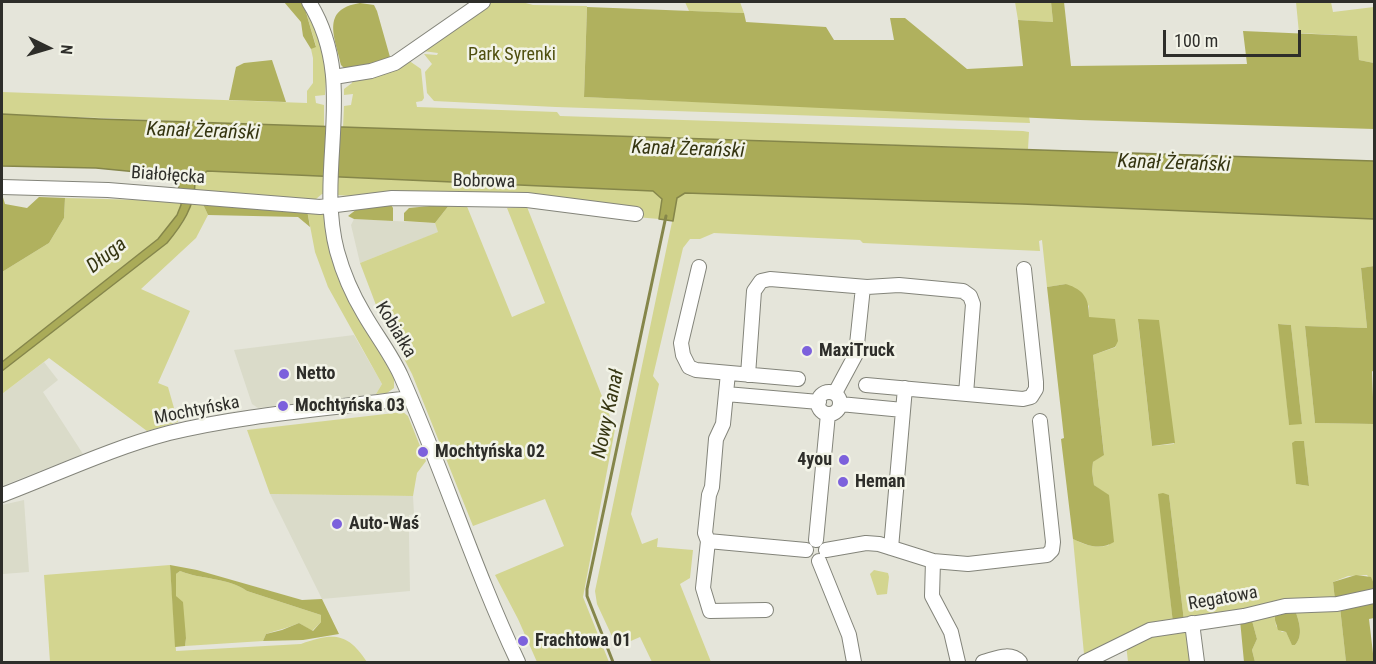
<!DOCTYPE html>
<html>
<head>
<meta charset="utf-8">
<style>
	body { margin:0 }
	#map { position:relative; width:1376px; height:664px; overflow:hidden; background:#e5e5da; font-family:"Roboto Condensed",sans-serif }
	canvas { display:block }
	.frame { position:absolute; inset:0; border:3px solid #2e2e2a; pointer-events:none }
	.north { position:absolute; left:18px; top:18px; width:60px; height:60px; -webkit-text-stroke:4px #f2f3e7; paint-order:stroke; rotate:95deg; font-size:16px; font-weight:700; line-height:24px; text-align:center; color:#2e2e2a }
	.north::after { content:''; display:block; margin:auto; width:21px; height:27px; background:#2e2e2a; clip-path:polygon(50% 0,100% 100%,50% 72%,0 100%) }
	.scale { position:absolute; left:1163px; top:30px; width:138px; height:27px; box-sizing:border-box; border:3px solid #2e2e2a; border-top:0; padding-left:8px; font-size:18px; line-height:21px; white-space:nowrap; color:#2e2e2a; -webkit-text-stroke:4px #f2f3e7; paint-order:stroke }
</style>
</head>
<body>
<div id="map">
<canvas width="1376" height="664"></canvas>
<div class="frame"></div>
<div class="north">N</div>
<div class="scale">100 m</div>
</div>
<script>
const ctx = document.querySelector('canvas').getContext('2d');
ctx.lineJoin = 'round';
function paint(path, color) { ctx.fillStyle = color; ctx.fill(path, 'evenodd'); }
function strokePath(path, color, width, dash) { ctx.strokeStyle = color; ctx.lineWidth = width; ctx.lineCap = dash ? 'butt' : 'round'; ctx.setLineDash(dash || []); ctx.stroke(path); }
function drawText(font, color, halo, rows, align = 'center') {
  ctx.font = font + ' "Roboto Condensed",sans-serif'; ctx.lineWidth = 5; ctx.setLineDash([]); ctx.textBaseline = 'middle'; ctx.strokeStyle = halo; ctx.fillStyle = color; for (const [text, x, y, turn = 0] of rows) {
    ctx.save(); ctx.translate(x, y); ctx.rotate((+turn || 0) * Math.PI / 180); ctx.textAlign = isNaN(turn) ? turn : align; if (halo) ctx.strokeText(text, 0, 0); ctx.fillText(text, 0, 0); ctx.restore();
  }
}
paint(new Path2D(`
	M354,219L435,223L439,232L360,263L351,225Z
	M354,335L382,384L376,394L258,408L252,404L234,350Z
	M44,362L58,380L43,392L83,454L2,486V394Z
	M270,494L413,496L414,514L409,515V537L410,591L322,599Z
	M24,500L29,572L3,574L2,505Z`), '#dadbc9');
paint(new Path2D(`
	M303,2L319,34L327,66L325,95L315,96L316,103L324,105V127L2,114V92L307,103V91L313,83V58L311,49L316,46Z
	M489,2H522L533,5L587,6L584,97L1029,116L1030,123L556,107L434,101L427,93L425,72L432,64L424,54L437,55L438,53L423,51Z
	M685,2H740L744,13L689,11Z
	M1015,2H1051L1053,22L1018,20Z
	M1296,2H1331L1333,12L1374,7V63L1359,60L1356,36L1299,33Z
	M408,60L421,69L424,98L422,101L416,102L417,107L557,112L560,116L1023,131L1029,132L1028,149L343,128L344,106L351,105L353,94L344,95V89L352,83L353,78Z
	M207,171L653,191L662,199L659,219L369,194L351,196L322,194L316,199L311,201L195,191V182Z
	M685,193L1022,204L1374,219V266L1361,268L1367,328L1305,326L1315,423L1374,424V584L1367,575L1348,576L1333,582L1335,600L1184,621L1169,495L1159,494L1173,623L1119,639L1084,654L1073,539C1085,545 1096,549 1109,545V496L1094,485L1092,471L1093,462L1104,454L1093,355L1116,347L1089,317V306L1066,284L1047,287L1042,240L1039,241L1040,251L863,243L860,240L714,233L700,239H690L683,248L653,376L659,384L631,514L642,544L658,538L657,547L693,550L690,578L680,584L711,662H652L640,637L617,647L597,604L595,591L677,198ZM1138,320L1174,443V444L1152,446ZM1279,324L1291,325L1302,424H1289ZM1295,441L1304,442L1309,486L1296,484Z
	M65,198L181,201C180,217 168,228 158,239L2,362V272L49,243L64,218Z
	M193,201L202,202L208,215L196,238L141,289L190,311L158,383L168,387L178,422L147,431L49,358L2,394V371L167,243L183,222Z
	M450,204H466L512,317L545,303L507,208L527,207L615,429L583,597L609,662H537L518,619L495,575L564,546L545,499L473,526L412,374L376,305L360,263L438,232L435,223Z
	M307,210L324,213L326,216L359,316L394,378V388L387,393L376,394L382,384L328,287L315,252Z
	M403,412L408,416L426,461L417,473L413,496L270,494L247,430Z
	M170,565L176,651L301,644C334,632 348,633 367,662H50L44,575Z
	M874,570L888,573L889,577L887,594L877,595L870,574Z
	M180,571C202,580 227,577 247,591L321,615V622L312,631L299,623C288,628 277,630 266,634L263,641L185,646L186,638L176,596V574Z
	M1340,607L1346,662H1255L1252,650L1257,639L1251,617L1275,612L1276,626L1282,632H1286L1292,644L1295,645C1304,636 1299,621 1295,610Z
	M1188,630L1191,662H1128L1126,644L1151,635Z`), '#d3d590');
paint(new Path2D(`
	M284,2H303L316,47L311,49L303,36L301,22Z
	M1051,2H1064L1071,66L1247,64L1243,31L1357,36L1359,60L1374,63V129L1080,120L584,97L587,7L744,13L746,22L826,27L834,40H894L890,18H905L967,69L1023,66L1018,20L1053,22Z
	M360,3L374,5L377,11L390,57L363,66L344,68L341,65C335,38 320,9 360,3Z
	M272,60L286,102L229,100L236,67L244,63Z
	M2,194L5,204L27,208L39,197L65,198L64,218L49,243L2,272Z
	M202,202L307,210L310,227L298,217L208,215Z
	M390,203L393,208V221L354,219L348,216L357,209Z
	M450,204L435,223L404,221V213L409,208Z
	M1374,266V372L1372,371L1374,424L1315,423L1305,326L1367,328L1361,268Z
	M1066,284C1084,290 1089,298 1089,317L1115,319L1118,341L1115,347L1093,355L1104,455L1093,462L1092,471L1094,485L1109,495L1114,542C1100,551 1086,545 1073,539L1061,439L1064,438L1047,287Z
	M1138,319L1159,320L1175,443L1152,446Z
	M1278,324L1291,325L1302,424L1289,425Z
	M1295,441H1304L1309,486L1296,484L1292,443Z
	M1163,493L1169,495L1184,621L1173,623L1158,494Z
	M170,565L197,570L302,600L322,599L339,634L303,640L263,641L266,634L282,630L299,623L313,631L321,622V615L247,591C227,577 202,580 180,571L176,574V596L183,602L186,638L185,646L175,647Z
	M1356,575L1371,577L1374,584V592L1335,600L1333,582Z
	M1374,602V618L1369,619L1374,662H1346L1340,607Z
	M1295,610C1299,621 1304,636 1295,645H1292L1286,632L1278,630L1275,620V612Z
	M1251,617L1257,639L1252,650L1255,662H1244L1240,620Z`), '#b0b15e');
const water = new Path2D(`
	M2,114L99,119L1374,161V219L1022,204L685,193L677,198L673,221L659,219L662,199L653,191L207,171L202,176V182H195C195,206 182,225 167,243L2,371V362L158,239L177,215L181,205L178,182L169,181L168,175L96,168L2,166Z`);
paint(water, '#aaab58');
strokePath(water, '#85864a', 1.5);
strokePath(new Path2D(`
	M613,662L587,596V589L666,216`), '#85864a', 3);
const minor = new Path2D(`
	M309,2C359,82 315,167 337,251C343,273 352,294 364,314C376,335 391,354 401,376C443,470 474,569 518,662
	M334,77L371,71L395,63L483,2
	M2,187L108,190L320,207L392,198L527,200L636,214
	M699,267L681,343L683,355L689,367L696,370L798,379
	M728,373L723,424L716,439L712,487L709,495L705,533L708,541L703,588L710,611L766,610
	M748,375L754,291L761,281L770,279L867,287L899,285L963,291L970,296L973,304L966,394
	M866,385L1023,399L1031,397L1036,389V382L1024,269
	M818 403a11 11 0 1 1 22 0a11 11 0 1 1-22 0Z
	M835,393L856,354L863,287
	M726,394L819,402
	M840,404L903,410
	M2,495C57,474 112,448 169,433C247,414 330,409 409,398
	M816,540L828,414
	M708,541L806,550
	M891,548L905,388
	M826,550L866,543L879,544L933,561L968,564L1047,555L1052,550L1053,542L1040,421
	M819,561L849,635L854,662
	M933,561L932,596L951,632L958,662
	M1192,623L1197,662
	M983,662C995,659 1010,651 1020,662
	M1085,662L1150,630L1244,616L1285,606L1337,604L1374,596`);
strokePath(minor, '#83847a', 16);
strokePath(minor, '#fff', 14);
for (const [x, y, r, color] of [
	[807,351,6,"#7c61dc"],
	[284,374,6,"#7c61dc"],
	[283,406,6,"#7c61dc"],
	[423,452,6,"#7c61dc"],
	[844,460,6,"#7c61dc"],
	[843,482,6,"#7c61dc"],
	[337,524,6,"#7c61dc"],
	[523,641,6,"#7c61dc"]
]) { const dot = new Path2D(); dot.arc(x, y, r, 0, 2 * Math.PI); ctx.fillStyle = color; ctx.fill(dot); strokePath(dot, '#f2f3e7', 2); }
drawText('18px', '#4f4f0f', '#f2f3e7', [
	["Park Syrenki",512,55]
]);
drawText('18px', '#2e2e2a', '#f2f3e7', [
	["Białołęcka",168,176,4],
	["Bobrowa",484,182,1],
	["Kobiałka",395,330,59],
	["Mochtyńska",197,411,-11],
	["Regatowa",1223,599,-10]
]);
drawText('bold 18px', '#2e2e2a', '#f2f3e7', [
	["MaxiTruck",819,351],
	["Netto",296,374],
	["Mochtyńska 03",295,406],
	["Mochtyńska 02",435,452],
	["4you",832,460,"right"],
	["Heman",855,482],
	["Auto-Waś",349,524],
	["Frachtowa 01",535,641]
], 'left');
drawText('italic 20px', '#353511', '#f2f3e7', [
	["Kanał Żerański",203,132,2],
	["Kanał Żerański",688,150,2],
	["Kanał Żerański",1174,164,2],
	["Długa",107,256,-38],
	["Nowy Kanał",609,414,-78]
]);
</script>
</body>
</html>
